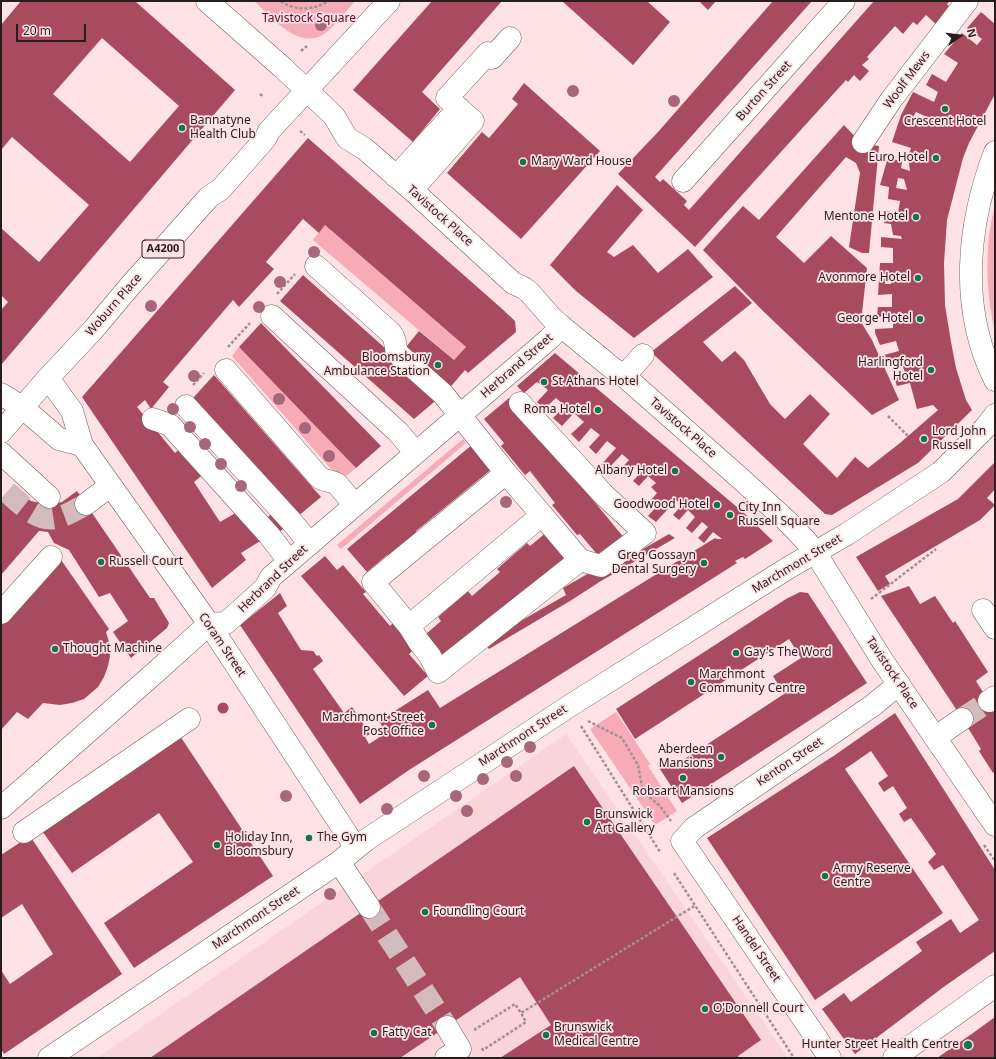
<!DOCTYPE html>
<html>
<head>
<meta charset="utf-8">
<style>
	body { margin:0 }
	#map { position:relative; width:996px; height:1059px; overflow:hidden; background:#fee2e5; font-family:"Noto Sans",sans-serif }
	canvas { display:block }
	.frame { position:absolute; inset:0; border:2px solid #271d1f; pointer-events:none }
	.north { position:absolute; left:940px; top:16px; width:40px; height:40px; -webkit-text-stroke:3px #fee2e5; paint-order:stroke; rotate:76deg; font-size:11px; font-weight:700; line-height:16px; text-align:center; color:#271d1f }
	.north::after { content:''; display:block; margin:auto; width:14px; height:18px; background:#271d1f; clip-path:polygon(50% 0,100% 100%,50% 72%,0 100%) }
	.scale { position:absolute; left:16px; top:24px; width:70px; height:18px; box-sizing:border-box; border:2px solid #271d1f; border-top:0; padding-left:5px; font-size:12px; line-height:14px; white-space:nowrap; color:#271d1f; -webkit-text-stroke:3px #fee2e5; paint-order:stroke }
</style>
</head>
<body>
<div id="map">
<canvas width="996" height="1059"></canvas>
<div class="frame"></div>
<div class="north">N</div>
<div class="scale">20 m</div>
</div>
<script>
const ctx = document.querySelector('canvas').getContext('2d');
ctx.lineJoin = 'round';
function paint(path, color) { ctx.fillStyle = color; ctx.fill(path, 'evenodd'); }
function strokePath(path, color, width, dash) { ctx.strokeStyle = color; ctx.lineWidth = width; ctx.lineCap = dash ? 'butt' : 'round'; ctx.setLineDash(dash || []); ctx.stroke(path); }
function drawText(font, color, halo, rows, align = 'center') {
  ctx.font = font + ' "Noto Sans",sans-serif'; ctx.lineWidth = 3.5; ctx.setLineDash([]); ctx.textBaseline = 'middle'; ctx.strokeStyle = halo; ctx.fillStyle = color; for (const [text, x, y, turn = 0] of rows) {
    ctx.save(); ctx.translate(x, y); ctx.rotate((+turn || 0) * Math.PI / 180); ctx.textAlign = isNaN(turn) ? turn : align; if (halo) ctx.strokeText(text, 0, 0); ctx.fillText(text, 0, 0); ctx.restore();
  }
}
paint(new Path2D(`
	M566,734L788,1058H97Z`), '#f9d4d8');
paint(new Path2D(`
	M254,1H355C346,11 338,23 328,31C301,54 273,18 254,1Z
	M995,206V332C986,294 984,244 995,206Z
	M325,225L466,347L454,360L313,240Z
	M239,347L356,468L345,477L331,469L232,356Z
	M463,439L466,443L341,549L337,545Z
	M616,712L650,764L648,766L677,811L655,825L590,729Z`), '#f7abb6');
paint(new Path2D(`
	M21,1H135L235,90L1,365V310L8,302L1,295V228L39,262L89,205L12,137L1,150V25ZM102,38L179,106L130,162L53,94Z
	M432,1H502L422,92L440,109L413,142L353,90Z
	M562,1H647L670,22L633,65Z
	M699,1H716L708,10Z
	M773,1H812L655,177L660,182L663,179L687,201L684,205L689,210L874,1H950L947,4L954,12L940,28L926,15L917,25L913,22L903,34L895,26L867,57L869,59L862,65L869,71L860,81L854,75L848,82L846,80L695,247L618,174L658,132Z
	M981,12L995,24V94L969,143L963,158L947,220L944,263L945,305L951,342L956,368L966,400L972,410L918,463L832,515L825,514L651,352L735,286L752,303L703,342L722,362L735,351L744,360L770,404L785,419L810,394L830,414L803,444L837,478L855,457L868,468L900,443L938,410L933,405L917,409L910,383L897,386L893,375L905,372L901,362L888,365L884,355L899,351L896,341L880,345L875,333V329L893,328V316L877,317L878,307H892V294L878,295L880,263H893V248L881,247V237L902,239L901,236L893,235L891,224L884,223L885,211L898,213L900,201L888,199L889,187L880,185L888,157L902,162L901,168L910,171L908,157L911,148L892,142L901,115L913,92L934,102L938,92L926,85L932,74L946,82L958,63L944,54L962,33L977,45L982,39L967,28ZM916,112L927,117L924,123L912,119ZM898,178L904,179L907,190L896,188ZM886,273H891V284H885Z
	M524,83L600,151L521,239L447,173L482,132L489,138L518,104L512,99Z
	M844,125L862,144L879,146L869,253H862L849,247L860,173L856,163L846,157L776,237L804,263L831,236L867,268L861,322L872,340L899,400L872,415L763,311L703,250L743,206L759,220Z
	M308,138L500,307L515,321L516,332L468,373L465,370L447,391L402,352L419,331L454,360L466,347L325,225L319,233L303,219L266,262L274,269L239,307L233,300L163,382L169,387L151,409L145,400L137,407L175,453L184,445L206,472L194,482L220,522L239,511L265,538L241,553L246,560L212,588L82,397Z
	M617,185L643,210L607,252L614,257L633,245L658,273L688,249L713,277L634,338L576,291L550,265Z
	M303,275L440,397L414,419L280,301Z
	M261,323L381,446L356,468L239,347Z
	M555,353L744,513L773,541L745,559L743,557L735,561L737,563L409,770L360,804L240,625L280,593L287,606L278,613L301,650L313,651L317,656L319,655L323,661L313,669L344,713L352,707L370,734L365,737L369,744L386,733L379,721L428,690L440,708L715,538L717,539H722L713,532L704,543L698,538L708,527L702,522L692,533L686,528L695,517L688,510L679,520L673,515L682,505L676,500L656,522L648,516L657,506L651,500L657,493L651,487L656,483L648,476L639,486L633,481L642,471L635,465L626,474L620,470L629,460L622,454L607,470L601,465L616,448L607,441L596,454L589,447L600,435L591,428L579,442L571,434L584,422L574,413L562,426L553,418L565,406L556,398L544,409L537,402L548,390L537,382L524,393L517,386Z
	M214,375L321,497L297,517L193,398Z
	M509,398L625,539L601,559L580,534L577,535L552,505L555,503L530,471L525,475L501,446L504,443L484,419Z
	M473,444L493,468L416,531L419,536L391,559L387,555L367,572L347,549Z
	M995,462V489L987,498L995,505L980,520L885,576L890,584L878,591L856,557L958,499Z
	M13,486L31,501L49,505L62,502L77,491L150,598H154L169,623L167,628L131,658L113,632L128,621L110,593L99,597L69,550L54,543L48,532L39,531L1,575V499Z
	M274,511L287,526L278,533L266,519Z
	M547,532L567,556L445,660L425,635L441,621L438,617L468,591L472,596L500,572L497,569L527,543L530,546Z
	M669,534L675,538L601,581L570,601L489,649L484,642L566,595L563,588L596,569L600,574Z
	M325,556L337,570L343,565L366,592L363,594L390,626L393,623L414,649L409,654L428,676L404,696L301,576Z
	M59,557L109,629L106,632L109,642L110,656L108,666L104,677L98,687L84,699L72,703L60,705L43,703L28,719L17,712L1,730V625Z
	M909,586L920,604L935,596L953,623L955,621L988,672L976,681L995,711V771L993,773L979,751L981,749L960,715L881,596Z
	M800,592L808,593L867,683L682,803L658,766L666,761L671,768L784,694L773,676L801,658L789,639L635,739L616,709L786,599Z
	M217.5 708a5.5 5.5 0 1 1 11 0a5.5 5.5 0 1 1-11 0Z
	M895,713L995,870V951L945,986L855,1054L822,1009L844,993L851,1002L922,951L916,942L951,919L960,933L979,920L943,865L934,870L928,862L936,854L911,818L904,822L899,814L907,808L893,786L884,792L878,783L888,776L871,751L845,769L943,913L815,1000L707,838L835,755Z
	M180,736L273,876L134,968L104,923L193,862L159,813L72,873L40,828Z
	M574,766L761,1040L738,1056L739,1058H500L551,1025L520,977L400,1058H150Z
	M30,836L122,974L4,1054L1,1049V970L10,984L53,954L22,904L1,918V855Z
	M995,1017V1058H937L973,1033Z`), '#a94b5e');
strokePath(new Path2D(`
	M7,492C19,502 37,522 55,518C66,516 76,510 86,504
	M962,719L989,701
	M369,907L447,1027`), '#d3bbbd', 22, [22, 11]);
const minor = new Path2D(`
	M207,1L283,68L334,116L347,138L365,149L412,190L513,283L524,288L530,293L551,317L561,326L611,367L624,376L741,479L787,521L807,542L815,552L882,660L995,825
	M863,142L891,100L967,1
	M995,152C967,225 959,308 995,380
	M396,177L459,108
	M683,181L844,1
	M412,190L473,121L447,98L488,53L492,58L510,38
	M316,266L391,333C396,339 395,346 397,353L443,394L506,473L542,515L409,626
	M272,316L398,432L416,453
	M226,370L319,477C325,482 331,480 337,484L355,505
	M624,376L643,355
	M48,378L72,411L82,445L209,624L356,848
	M1,394L22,407L59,439L82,445
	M520,403L603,494L645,533L601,566L580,560
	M186,406L292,522L310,544
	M153,419L170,425L269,535L289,561
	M1,453L49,497
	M506,473L373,582L409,626L419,642L430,656L438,672L580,560L542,515
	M86,504L110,486
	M983,610L995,628
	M1,613L51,557
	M989,701L995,697
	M936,737L962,719
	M1,808L157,671L209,624L226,623L265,588L271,577L549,339L561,326
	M24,832L189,719
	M339,862L369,907
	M49,1058L339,862L366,840L571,705L788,568L847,534L941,472L985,428L995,415
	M446,1058L460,1049L447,1027
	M830,1058L682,841L694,828L872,706L899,684`);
const major = new Path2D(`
	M1,432L48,378L93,330L130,286L209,197L221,189L265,139L269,131L389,1
	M894,1058L995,986`);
strokePath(minor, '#755e61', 23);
strokePath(major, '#755e61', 23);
strokePath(new Path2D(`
	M281,1C296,12 314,10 328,1
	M301,51L307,46
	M260,94L264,97
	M300,131L305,135
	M277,294L295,274
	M228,347L250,323
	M193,385L204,373
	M888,416L908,436
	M871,599L936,549
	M588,721L622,738L638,765L643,792L659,805L671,821
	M581,726L660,852
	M984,845L995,861
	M674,873L794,1058
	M474,1030L515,1004L521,1013L696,905
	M482,1048L483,1050L526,1022L521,1013`), '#a49092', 2.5, [3, 2]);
strokePath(minor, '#fff', 22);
strokePath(major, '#fff', 22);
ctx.fillStyle = '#a7667a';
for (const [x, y] of [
	[321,25],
	[573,91],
	[674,101],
	[314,252],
	[280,282],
	[151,306],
	[259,307],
	[194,376],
	[279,399],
	[173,409],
	[190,427],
	[305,428],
	[205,444],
	[329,456],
	[221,464],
	[241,486],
	[506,502],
	[530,747],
	[507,762],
	[424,776],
	[516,776],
	[483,779],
	[286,796],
	[456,796],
	[387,809],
	[467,811],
	[330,894]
]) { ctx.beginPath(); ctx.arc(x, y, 6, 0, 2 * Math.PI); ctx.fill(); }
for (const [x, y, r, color] of [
	[945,109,4,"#11754d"],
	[182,128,4,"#11754d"],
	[936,158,4,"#11754d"],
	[523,162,4,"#11754d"],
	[916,217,4,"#11754d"],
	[918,278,4,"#11754d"],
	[920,319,4,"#11754d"],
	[438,365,4,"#11754d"],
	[931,370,4,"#11754d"],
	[544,382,4,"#11754d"],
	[598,410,4,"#11754d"],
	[924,439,4,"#11754d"],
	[675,471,4,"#11754d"],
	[717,505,4,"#11754d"],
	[730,515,4,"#11754d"],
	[101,562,4,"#11754d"],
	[704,563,4,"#11754d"],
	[55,649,4,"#11754d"],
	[736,653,4,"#11754d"],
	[691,682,4,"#11754d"],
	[432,725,4,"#11754d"],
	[721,757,4,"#11754d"],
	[683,778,4,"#11754d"],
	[587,822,4,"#11754d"],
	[309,838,4,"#11754d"],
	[217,845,4,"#11754d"],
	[825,876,4,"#11754d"],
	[425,912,4,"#11754d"],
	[705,1009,4,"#11754d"],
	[374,1033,4,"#11754d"],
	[546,1035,4,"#11754d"],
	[968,1045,5,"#11754d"]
]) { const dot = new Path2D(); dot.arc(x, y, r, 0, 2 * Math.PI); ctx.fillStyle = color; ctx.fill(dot); strokePath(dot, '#fee2e5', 1.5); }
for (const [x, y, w] of [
	[163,249,42]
]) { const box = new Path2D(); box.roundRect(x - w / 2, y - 9, w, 18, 3); ctx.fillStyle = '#fee2e5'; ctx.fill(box); strokePath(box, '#271d1f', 1); }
drawText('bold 11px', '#271d1f', null, [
	["A4200",163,249]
]);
drawText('12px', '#5f0122', '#fee2e5', [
	["Tavistock Square",309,19]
]);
drawText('12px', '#271d1f', '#fee2e5', [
	["Woolf Mews",907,80,-53],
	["Burton Street",764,91,-48],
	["Tavistock Place",440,216,42],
	["Woburn Place",114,305,-49],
	["Herbrand Street",517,366,-41],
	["Tavistock Place",683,428,41],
	["Marchmont Street",797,564,-31],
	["Herbrand Street",273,579,-44],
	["Coram Street",222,645,56],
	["Tavistock Place",892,673,56],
	["Marchmont Street",523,736,-33],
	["Kenton Street",790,762,-34],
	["Marchmont Street",256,918,-34],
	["Handel Street",756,949,56]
]);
drawText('12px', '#271d1f', '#fee2e5', [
	["Bannatyne",190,121],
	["Health Club",190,135],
	["Crescent Hotel",945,122,"center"],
	["Euro Hotel",928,158,"right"],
	["Mary Ward House",531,162],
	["Mentone Hotel",908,217,"right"],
	["Avonmore Hotel",910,278,"right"],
	["George Hotel",912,319,"right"],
	["Bloomsbury",430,358,"right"],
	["Ambulance Station",430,372,"right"],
	["Harlingford",923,363,"right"],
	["Hotel",923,377,"right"],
	["St Athans Hotel",552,382],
	["Roma Hotel",590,410,"right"],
	["Lord John",932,432],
	["Russell",932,446],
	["Albany Hotel",667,471,"right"],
	["Goodwood Hotel",709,505,"right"],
	["City Inn",738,508],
	["Russell Square",738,522],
	["Greg Gossayn",696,556,"right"],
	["Dental Surgery",696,570,"right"],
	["Russell Court",109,562],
	["Thought Machine",63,649],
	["Gay's The Word",744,653],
	["Marchmont",699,675],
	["Community Centre",699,689],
	["Marchmont Street",424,718,"right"],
	["Post Office",424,732,"right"],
	["Aberdeen",713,750,"right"],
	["Mansions",713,764,"right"],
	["Robsart Mansions",683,792,"center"],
	["Brunswick",595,815],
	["Art Gallery",595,829],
	["Holiday Inn,",225,838],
	["Bloomsbury",225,852],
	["The Gym",317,838],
	["Army Reserve",833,869],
	["Centre",833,883],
	["Foundling Court",433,912],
	["O'Donnell Court",713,1009],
	["Brunswick",554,1028],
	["Medical Centre",554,1042],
	["Fatty Cat",382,1033],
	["Hunter Street Health Centre",959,1045,"right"]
], 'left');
</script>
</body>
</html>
